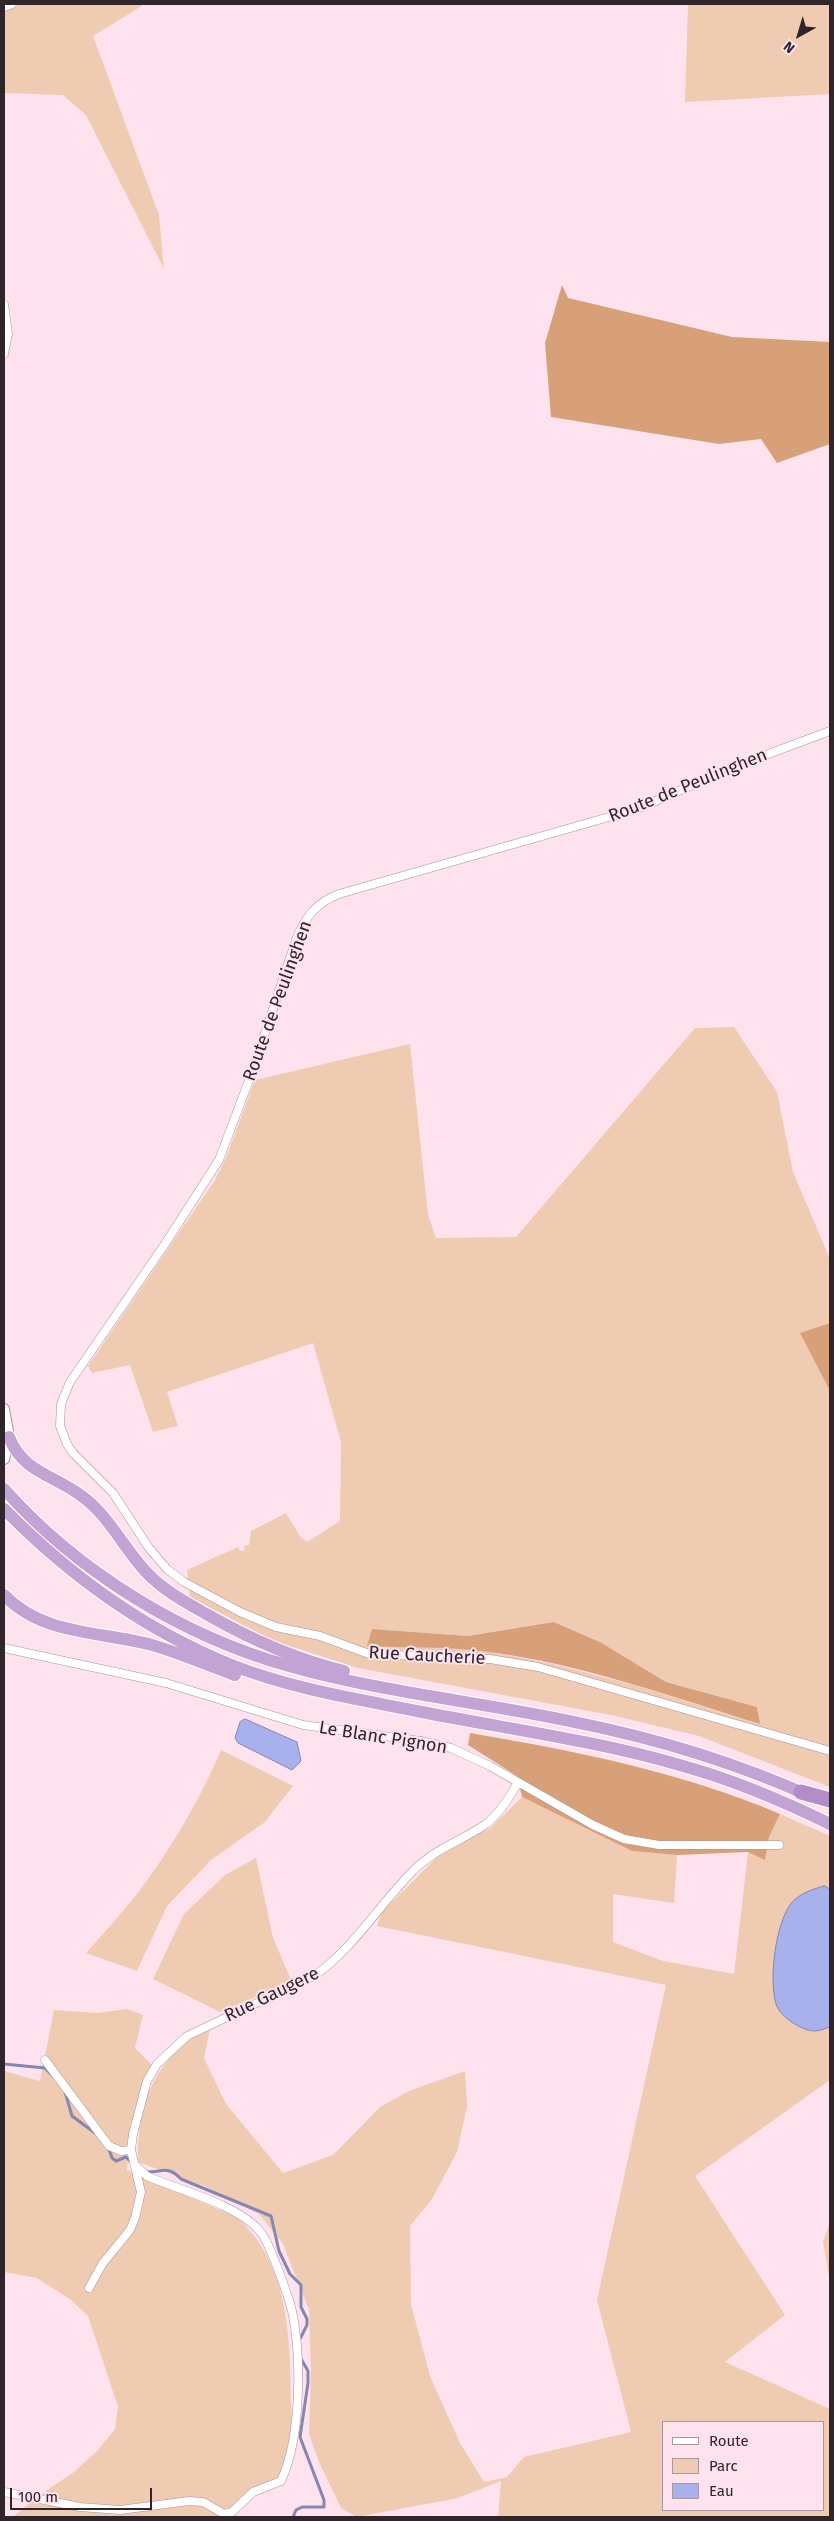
<!DOCTYPE html>
<html>
<head>
<meta charset="utf-8">
<style>
	body { margin:0 }
	#map { position:relative; width:834px; height:2521px; overflow:hidden; background:#fee3ef; font-family:"Fira Sans",sans-serif }
	canvas { display:block }
	.frame { position:absolute; inset:0; border:5px solid #2f252a; pointer-events:none }
	.legend { position:absolute; left:662px; top:2421px; width:162px; height:90px; box-sizing:border-box; background:#fee3ef; border:1px solid #ab97a0; margin:0; padding:6px 9px; list-style:none; font-size:15px; color:#2f252a }
	.legend li { display:flex; align-items:center; gap:10px; height:25px }
	.legend b { width:25px; border:1px solid #ab97a0 }
	.north { position:absolute; left:774px; top:10px; width:50px; height:50px; -webkit-text-stroke:4px #fee3ef; paint-order:stroke; rotate:219deg; font-size:14px; font-weight:700; line-height:20px; text-align:center; color:#2f252a }
	.north::after { content:''; display:block; margin:auto; width:18px; height:22px; background:#2f252a; clip-path:polygon(50% 0,100% 100%,50% 72%,0 100%) }
	.scale { position:absolute; left:10px; top:2488px; width:142px; height:22px; box-sizing:border-box; border:2px solid #2f252a; border-top:0; padding-left:6px; font-size:15px; line-height:18px; white-space:nowrap; color:#2f252a; -webkit-text-stroke:4px #fee3ef; paint-order:stroke }
</style>
</head>
<body>
<div id="map">
<canvas width="834" height="2521"></canvas>
<div class="frame"></div>
<ul class="legend">
<li><b style="height:6px;background:#fff"></b>Route</li>
<li><b style="height:14px;background:#efcbb2"></b>Parc</li>
<li><b style="height:14px;background:#a9b1ec"></b>Eau</li>
</ul>
<div class="north">N</div>
<div class="scale">100 m</div>
</div>
<script>
const ctx = document.querySelector('canvas').getContext('2d');
ctx.lineJoin = 'round';
function paint(path, color) { ctx.fillStyle = color; ctx.fill(path, 'evenodd'); }
function strokePath(path, color, width, dash) { ctx.strokeStyle = color; ctx.lineWidth = width; ctx.lineCap = dash ? 'butt' : 'round'; ctx.setLineDash(dash || []); ctx.stroke(path); }
function drawText(font, color, halo, rows, align = 'center') {
  ctx.font = font + ' "Fira Sans",sans-serif'; ctx.lineWidth = 4; ctx.setLineDash([]); ctx.textBaseline = 'middle'; ctx.strokeStyle = halo; ctx.fillStyle = color; for (const [text, x, y, turn = 0] of rows) {
    ctx.save(); ctx.translate(x, y); ctx.rotate((+turn || 0) * Math.PI / 180); ctx.textAlign = isNaN(turn) ? turn : align; if (halo) ctx.strokeText(text, 0, 0); ctx.fillText(text, 0, 0); ctx.restore();
  }
}
paint(new Path2D(`
	M4,4H145L93,36L159,215L164,269L86,115L63,95L4,93Z
	M688,4H830V94L685,102Z
	M734,1027L777,1092L793,1172L830,1259V1323L801,1333L830,1391V1787L699,1736L611,1715L358,1668L274,1641L190,1597L187,1570L238,1547L240,1551L245,1550L244,1546L249,1545L251,1531L286,1513L301,1538L307,1542L340,1521L341,1442L313,1343L167,1392L178,1426L153,1432L130,1365L92,1373L88,1366L215,1180L226,1158L255,1080L410,1044L428,1215L436,1238L516,1237L695,1028ZM555,1622L600,1642L666,1682L757,1707L759,1724L634,1685L553,1664L372,1629L468,1636Z
	M221,1750L293,1786L265,1822L211,1860L167,1906L137,1971L86,1953C103,1934 120,1915 136,1895C167,1856 202,1796 221,1750Z
	M522,1797L632,1851L677,1855L674,1903L613,1894V1942L663,1961L734,1974L748,1852L765,1859L769,1837L780,1814L830,1836V2080L695,2176L785,2315L725,2362L830,2409V2517H498L501,2481L458,2498L357,2517L341,2508L319,2462L309,2434L311,2368L309,2310L283,2244L259,2214L207,2187L138,2162C136,2106 156,2052 210,2029L204,2058L226,2104L283,2173L333,2155L380,2107L409,2091L465,2071L467,2107L457,2152L432,2199L410,2226L411,2304L430,2376L460,2443L484,2482L507,2477L524,2457L631,2432L597,2300L666,1985L377,1926L382,1912L447,1847L489,1829ZM663,2422H823V2510H663Z
	M256,1858L273,1938L292,1982L220,2012L153,1979L184,1914L225,1875Z
	M127,2009L143,2015L135,2048L152,2065L130,2126L127,2170L236,2217C289,2262 290,2337 291,2402C291,2412 294,2422 293,2433C292,2448 285,2466 281,2481L253,2492L219,2517H13L34,2499L74,2472L99,2449L115,2429L118,2407L88,2316L71,2300L37,2278L4,2272V2071L40,2081L54,2010L97,2013Z
	M830,2222V2282L823,2242Z`), '#efcbb2');
paint(new Path2D(`
	M562,285L568,298L732,337L830,342V444L777,463L761,439L719,444L551,417L545,343Z
	M830,1323V1391L800,1333Z
	M554,1622L600,1642L666,1682L757,1707L760,1724C669,1696 576,1662 481,1651C443,1646 404,1648 367,1646L372,1629L468,1636Z
	M470,1733C575,1751 682,1772 780,1814L769,1837L765,1860L748,1852L677,1855L632,1851L522,1797L517,1776L468,1745Z`), '#d8a078');
const water = new Path2D(`
	M245,1719L297,1742L301,1761L292,1770L238,1743L235,1738L240,1722Z
	M824,1886L830,1889V2027C826,2028 820,2031 815,2031C802,2031 780,2017 776,2004C769,1980 775,1932 787,1910C794,1895 810,1890 824,1886Z`);
paint(water, '#a9b1ec');
strokePath(water, '#8487b2', 1);
strokePath(new Path2D(`
	M4,2064L45,2068L54,2077
	M65,2092L72,2116L95,2133
	M108,2146L112,2158L116,2161L126,2157L133,2164
	M146,2172C162,2173 167,2164 181,2179L271,2216L279,2251L290,2274L301,2285V2307L307,2319V2325L299,2341
	M293,2517L296,2510L302,2507H324V2500L300,2437L308,2383V2371L300,2357`), '#8487b2', 3);
const minor = new Path2D(`
	M4,7L12,4
	M4,304L8,334L4,354
	M830,731L736,766L637,809L339,894C316,903 305,917 296,940L251,1075L219,1160L165,1244L70,1382L61,1404L60,1426L67,1444L73,1453L113,1493L149,1548L167,1569L184,1582L240,1612L276,1627L320,1636L369,1654L490,1659L538,1667L830,1751
	M4,1648L166,1683L303,1725L421,1741L451,1748L490,1766L593,1825L624,1839L659,1845H779
	M45,2060L109,2146L121,2151L131,2150
	M89,2288L103,2263L130,2230L135,2218L141,2192L131,2150L133,2134L147,2081L157,2064L187,2036L314,1976C355,1947 378,1906 413,1871C435,1848 462,1841 486,1824C500,1813 510,1797 518,1782
	M4,2492L80,2507L120,2510L189,2501L203,2502L224,2514L232,2512L253,2492L281,2481C301,2439 302,2357 292,2311C288,2295 282,2280 276,2264C272,2254 267,2239 259,2230C234,2203 181,2191 147,2176L135,2165`);
const tertiary = new Path2D(`
	M4,1409L9,1437L4,1459`);
const trunk = new Path2D(`
	M9,1437C23,1473 55,1475 83,1497C111,1518 125,1551 149,1575C166,1592 187,1603 208,1615C252,1640 294,1659 344,1671
	M4,1489C78,1572 182,1636 289,1666C384,1693 483,1702 579,1723C658,1739 736,1763 810,1796
	M4,1509C69,1575 143,1629 229,1664C291,1689 357,1699 422,1712C509,1729 598,1741 683,1766C734,1780 783,1801 830,1824
	M4,1595C43,1636 101,1631 152,1645C180,1653 207,1665 235,1675`);
const motorway = new Path2D(`
	M801,1792L830,1800`);
strokePath(minor, '#aa919d', 9);
strokePath(tertiary, '#aa919d', 12);
strokePath(trunk, '#fff', 14);
strokePath(motorway, '#fff', 17);
strokePath(minor, '#fff', 8);
strokePath(tertiary, '#fff', 10);
strokePath(trunk, '#c2a3d4', 12);
strokePath(motorway, '#b38cc9', 15);
drawText('18px', '#2f252a', '#fee3ef', [
	["Route de Peulinghen",688,786,-22],
	["Route de Peulinghen",278,1001,-70],
	["Rue Caucherie",427,1656,3],
	["Le Blanc Pignon",383,1738,9],
	["Rue Gaugere",272,1995,-26]
]);
</script>
</body>
</html>
